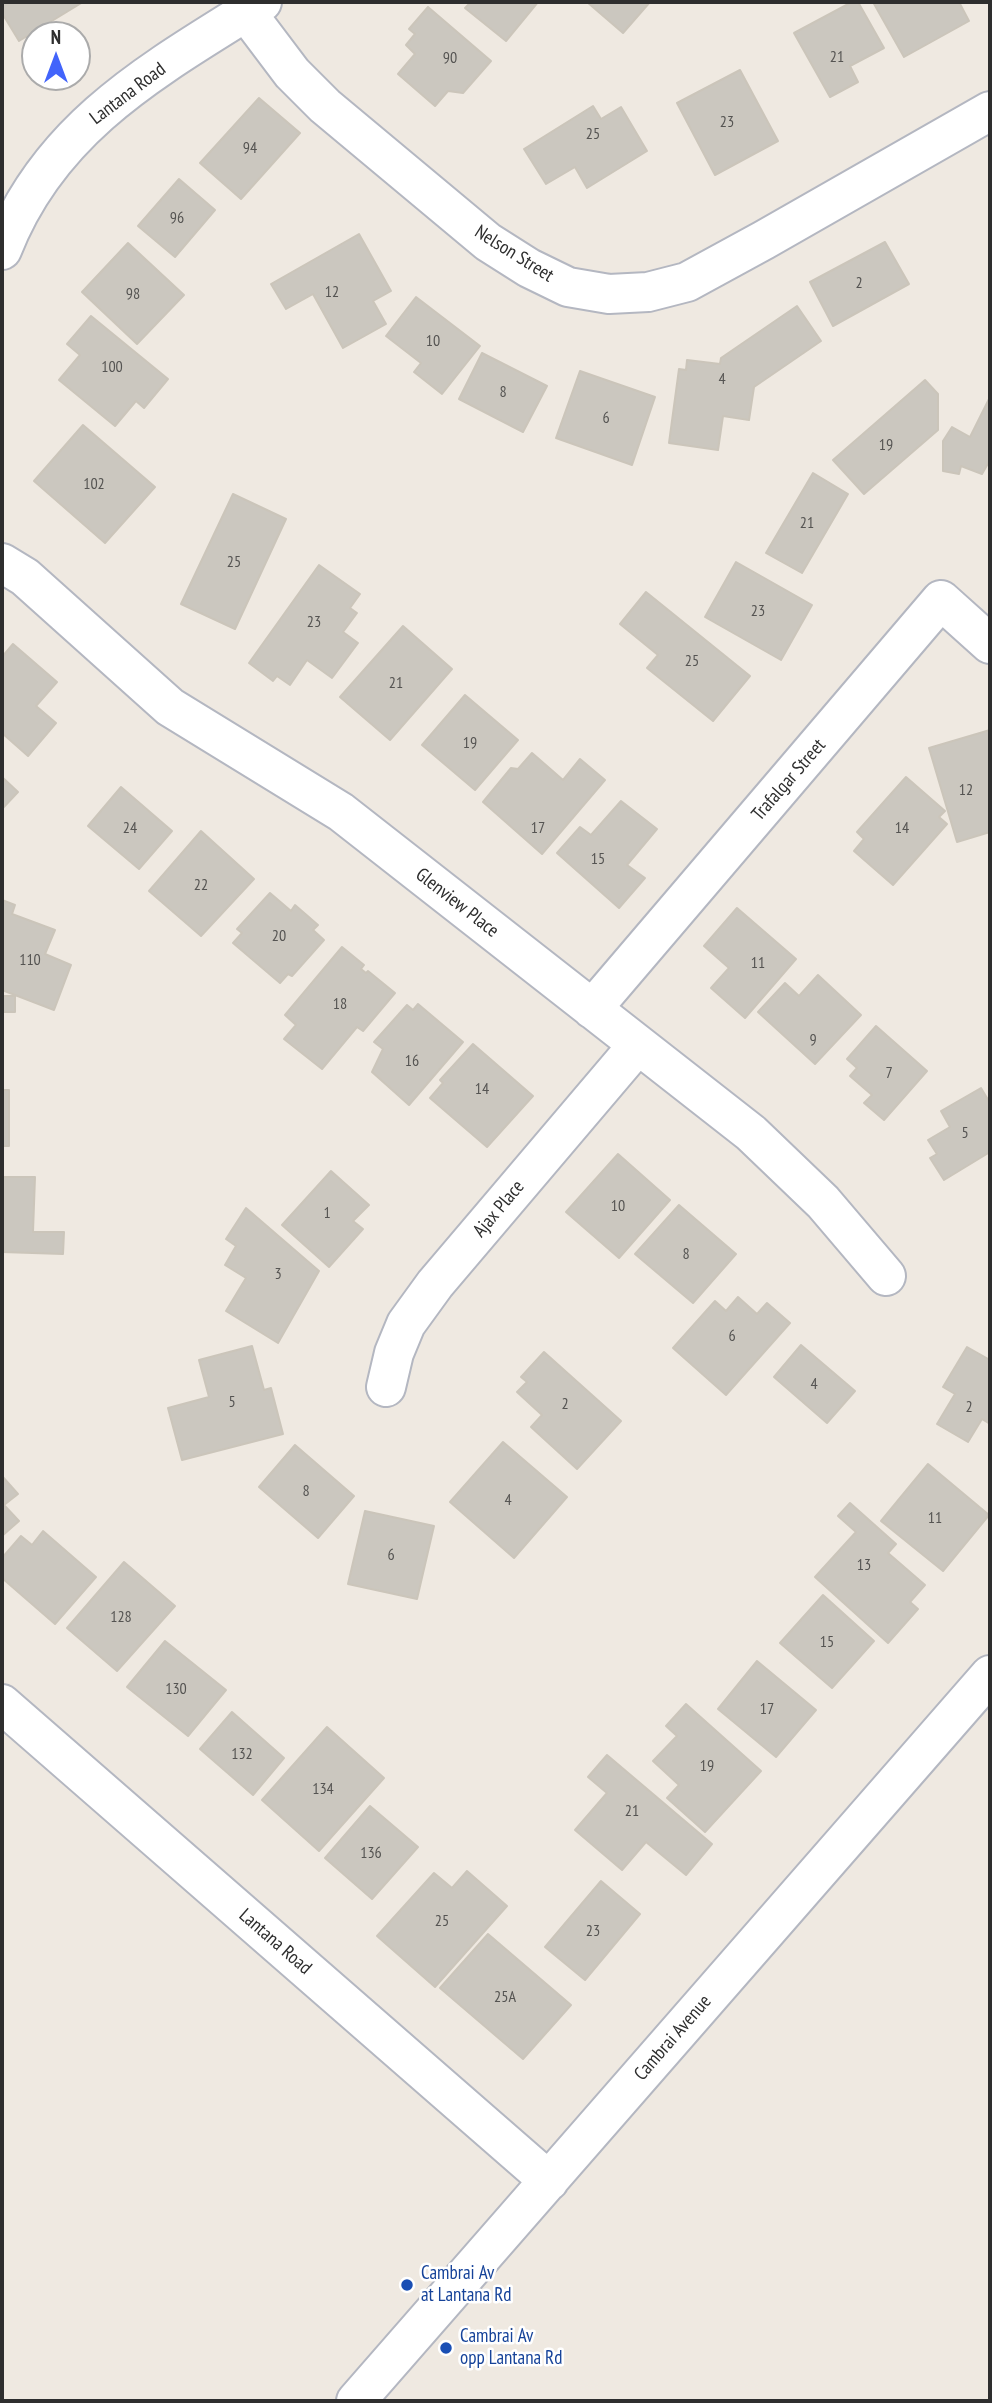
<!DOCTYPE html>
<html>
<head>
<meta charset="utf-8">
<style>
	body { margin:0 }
	#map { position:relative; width:992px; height:2403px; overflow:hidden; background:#efe9e1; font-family:"PT Sans Narrow",sans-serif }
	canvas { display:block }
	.frame { position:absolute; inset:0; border:4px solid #2e2e2e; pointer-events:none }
	.north { position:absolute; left:21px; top:21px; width:70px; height:70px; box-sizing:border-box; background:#fff; border:2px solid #ababab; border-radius:50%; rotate:0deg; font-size:19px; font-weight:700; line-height:28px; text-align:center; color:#2e2e2e }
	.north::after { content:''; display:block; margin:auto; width:24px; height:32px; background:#4264fb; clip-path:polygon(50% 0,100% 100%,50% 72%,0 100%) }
</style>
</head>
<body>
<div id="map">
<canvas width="992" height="2403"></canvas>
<div class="frame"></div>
<div class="north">N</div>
</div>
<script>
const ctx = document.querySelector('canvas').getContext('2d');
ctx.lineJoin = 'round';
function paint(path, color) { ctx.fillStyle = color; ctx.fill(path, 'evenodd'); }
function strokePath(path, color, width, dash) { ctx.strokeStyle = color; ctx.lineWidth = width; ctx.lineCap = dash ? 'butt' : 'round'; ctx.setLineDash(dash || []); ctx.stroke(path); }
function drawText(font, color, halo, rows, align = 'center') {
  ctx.font = font + ' "PT Sans Narrow",sans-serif'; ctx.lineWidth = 5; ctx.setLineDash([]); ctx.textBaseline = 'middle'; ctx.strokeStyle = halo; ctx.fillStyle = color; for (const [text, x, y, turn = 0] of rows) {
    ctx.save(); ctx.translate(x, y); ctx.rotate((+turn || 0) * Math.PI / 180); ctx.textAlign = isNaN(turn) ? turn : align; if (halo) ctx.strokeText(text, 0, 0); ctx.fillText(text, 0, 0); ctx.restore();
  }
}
const building = new Path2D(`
	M2,2H83L19,41L2,13Z
	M471,2H538L506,41L465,8Z
	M587,2H650L623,33Z
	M852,2H858L884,48L850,66L858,82L830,97L794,33Z
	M873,2H959L969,21L904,57Z
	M428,7L491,61L463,93L448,91L435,106L398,74L415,54L406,45L415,34L409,29Z
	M740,70L778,141L715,175L677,103Z
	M259,98L300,133L241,199L200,163Z
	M593,106L601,119L621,107L647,151L587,188L575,167L546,184L524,149Z
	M179,179L215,210L175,257L138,226Z
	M359,234L391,291L373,301L386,324L343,348L313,294L286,309L271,284Z
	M885,242L909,284L833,326L810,282Z
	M128,243L184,295L137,344L82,292Z
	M416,297L480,346L442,394L414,372L421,363L386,336Z
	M797,306L821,341L754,387L749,420L723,416L718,450L669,443L679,369L686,370L687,360L720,364L721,358Z
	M91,316L168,379L144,408L136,401L115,426L59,380L80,355L67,344Z
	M482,353L547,386L523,432L459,399Z
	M580,371L655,397L632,465L556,438Z
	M925,380L938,394V430L864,494L833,460Z
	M990,397V460L982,474L961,466L959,474L943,471V441L952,427L970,437Z
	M83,425L155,487L105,543L34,481Z
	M813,473L848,494L802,573L766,553Z
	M233,494L286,519L235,629L181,604Z
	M736,562L812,605L781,660L705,617Z
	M319,565L360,594L350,608L357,613L343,632L358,643L332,678L307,660L290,685L277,676L273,681L249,663Z
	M646,592L750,676L713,721L647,668L658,655L620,624Z
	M403,626L452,669L390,740L340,697Z
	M13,644L57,682L36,706L56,723L28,756L2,733V657Z
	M465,695L518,740L475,790L422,745Z
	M990,730V832L957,842L929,748Z
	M532,753L563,780L580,759L605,780L542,854L483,802L511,768L518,769Z
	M2,777L18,792L2,809Z
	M906,777L945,811L939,817L947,824L893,885L854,851L864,839L857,832Z
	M121,787L172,831L139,869L88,826Z
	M621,801L657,829L627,865L645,878L619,908L557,853L580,827L591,835Z
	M201,831L254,879L201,936L149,891Z
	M270,893L291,911L295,905L318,925L313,930L324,940L292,976L288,974L280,983L233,943L242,933L237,929Z
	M2,900L15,905L12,914L55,930L45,954L71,965L54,1010L2,990Z
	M737,908L796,959L745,1018L711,988L729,968L704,946Z
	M342,947L364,965L361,969L366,973L368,971L395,993L363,1031L357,1027L322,1069L284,1039L296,1025L285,1015Z
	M818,975L861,1015L815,1064L758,1012L785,983L799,996Z
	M2,996H15V1012H2Z
	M418,1004L463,1042L409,1105L372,1072L383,1049L374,1042L407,1005L413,1010Z
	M876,1026L927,1071L884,1120L864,1103L872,1095L850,1076L857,1068L847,1059Z
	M473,1044L533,1096L487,1147L430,1098L443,1083L440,1080Z
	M981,1088L990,1103V1152L944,1180L930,1158L937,1154L928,1140L950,1127L941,1111Z
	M2,1090H9V1146H2Z
	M618,1154L670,1200L619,1258L566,1212Z
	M331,1171L369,1205L353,1221L363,1229L329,1267L282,1225Z
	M2,1177H35L33,1232H64L63,1254L2,1252Z
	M679,1205L736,1254L693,1303L635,1254Z
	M246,1208L319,1271L278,1343L226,1311L246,1278L225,1265L236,1246L226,1239Z
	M738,1297L757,1314L767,1303L790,1323L726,1395L673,1348L715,1301L726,1311Z
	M801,1345L855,1391L827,1423L774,1377Z
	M252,1346L264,1390L271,1388L283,1434L182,1460L168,1408L209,1397L199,1360Z
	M967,1347L990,1360V1424L982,1419L968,1442L937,1424L955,1394L943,1387Z
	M544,1352L621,1421L577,1469L531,1427L542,1415L517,1392L527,1382L521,1377Z
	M503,1442L567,1497L514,1558L450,1502Z
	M295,1445L354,1496L318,1538L259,1487Z
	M928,1464L989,1515L943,1571L881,1521Z
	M2,1476L18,1494L4,1505L19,1521L2,1536Z
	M850,1503L896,1544L888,1553L925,1585L910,1602L918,1609L888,1643L815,1577L856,1532L838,1516Z
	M365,1511L434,1526L417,1599L348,1584Z
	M43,1531L96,1577L55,1624L2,1578V1558L21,1536L32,1545Z
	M124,1562L175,1606L117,1671L67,1628Z
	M823,1595L874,1641L832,1688L780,1643Z
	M165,1641L226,1690L188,1736L127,1687Z
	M757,1661L816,1710L776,1757L718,1709Z
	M686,1704L761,1771L705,1832L667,1798L679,1785L653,1761L677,1736L666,1726Z
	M232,1712L284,1758L253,1795L200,1749Z
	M327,1727L384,1778L319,1851L262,1800Z
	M607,1755L712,1844L686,1875L646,1842L622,1870L575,1830L607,1793L588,1777Z
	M370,1806L418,1847L372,1899L325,1858Z
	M467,1871L507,1906L435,1987L377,1936L434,1873L452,1888Z
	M601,1881L640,1914L585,1980L545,1947Z
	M488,1934L571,2005L523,2059L440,1988Z`);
paint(building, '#cbc7bf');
strokePath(building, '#cbc5ba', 2);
const minor = new Path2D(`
	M246,12L292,73L325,106L488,242L529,268L568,287L609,294L648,292L687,282L764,240L990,111
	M2,250C50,126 155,69 262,2
	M2,563L25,577L170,707L341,812L751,1133L823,1202L886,1276
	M592,1009L941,600L990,644
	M386,1387L394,1353L406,1324L435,1284L637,1046
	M2,1704L549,2181
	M356,2401L990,1675`);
strokePath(minor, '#b4b7c1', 42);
strokePath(minor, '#fff', 38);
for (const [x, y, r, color] of [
	[407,2285,7,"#1a4fb4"],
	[446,2348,7,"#1a4fb4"]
]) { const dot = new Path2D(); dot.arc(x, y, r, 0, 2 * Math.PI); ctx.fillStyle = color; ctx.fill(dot); strokePath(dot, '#fff', 2.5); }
drawText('16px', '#555452', null, [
	["21",837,57],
	["90",450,58],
	["23",727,122],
	["25",593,134],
	["94",250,148],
	["96",177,218],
	["2",859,283],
	["12",332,292],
	["98",133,294],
	["10",433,341],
	["100",112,367],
	["4",722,379],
	["8",503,392],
	["6",606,418],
	["19",886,445],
	["102",94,484],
	["21",807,523],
	["25",234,562],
	["23",758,611],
	["23",314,622],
	["25",692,661],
	["21",396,683],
	["19",470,743],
	["12",966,790],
	["24",130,828],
	["17",538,828],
	["14",902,828],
	["15",598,859],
	["22",201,885],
	["20",279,936],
	["110",30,960],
	["11",758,963],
	["18",340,1004],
	["9",813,1040],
	["16",412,1061],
	["7",889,1073],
	["14",482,1089],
	["5",965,1133],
	["10",618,1206],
	["1",327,1213],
	["8",686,1254],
	["3",278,1274],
	["6",732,1336],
	["4",814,1384],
	["5",232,1402],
	["2",565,1404],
	["2",969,1407],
	["8",306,1491],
	["4",508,1500],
	["11",935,1518],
	["6",391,1555],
	["13",864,1565],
	["128",121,1617],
	["15",827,1642],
	["130",176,1689],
	["17",767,1709],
	["132",242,1754],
	["19",707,1766],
	["134",323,1789],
	["21",632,1811],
	["136",371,1853],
	["25",442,1921],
	["23",593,1931],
	["25A",505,1997]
]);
drawText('19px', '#2e2e2e', '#fff', [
	["Lantana Road",128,94,-37],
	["Nelson Street",514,254,32],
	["Trafalgar Street",789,780,-49],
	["Glenview Place",457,903,38],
	["Ajax Place",499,1209,-50],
	["Lantana Road",275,1942,41],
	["Cambrai Avenue",673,2038,-49]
]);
drawText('19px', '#164399', '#fff', [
	["Cambrai Av",421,2274],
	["at Lantana Rd",421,2296],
	["Cambrai Av",460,2337],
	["opp Lantana Rd",460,2359]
], 'left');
</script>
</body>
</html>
